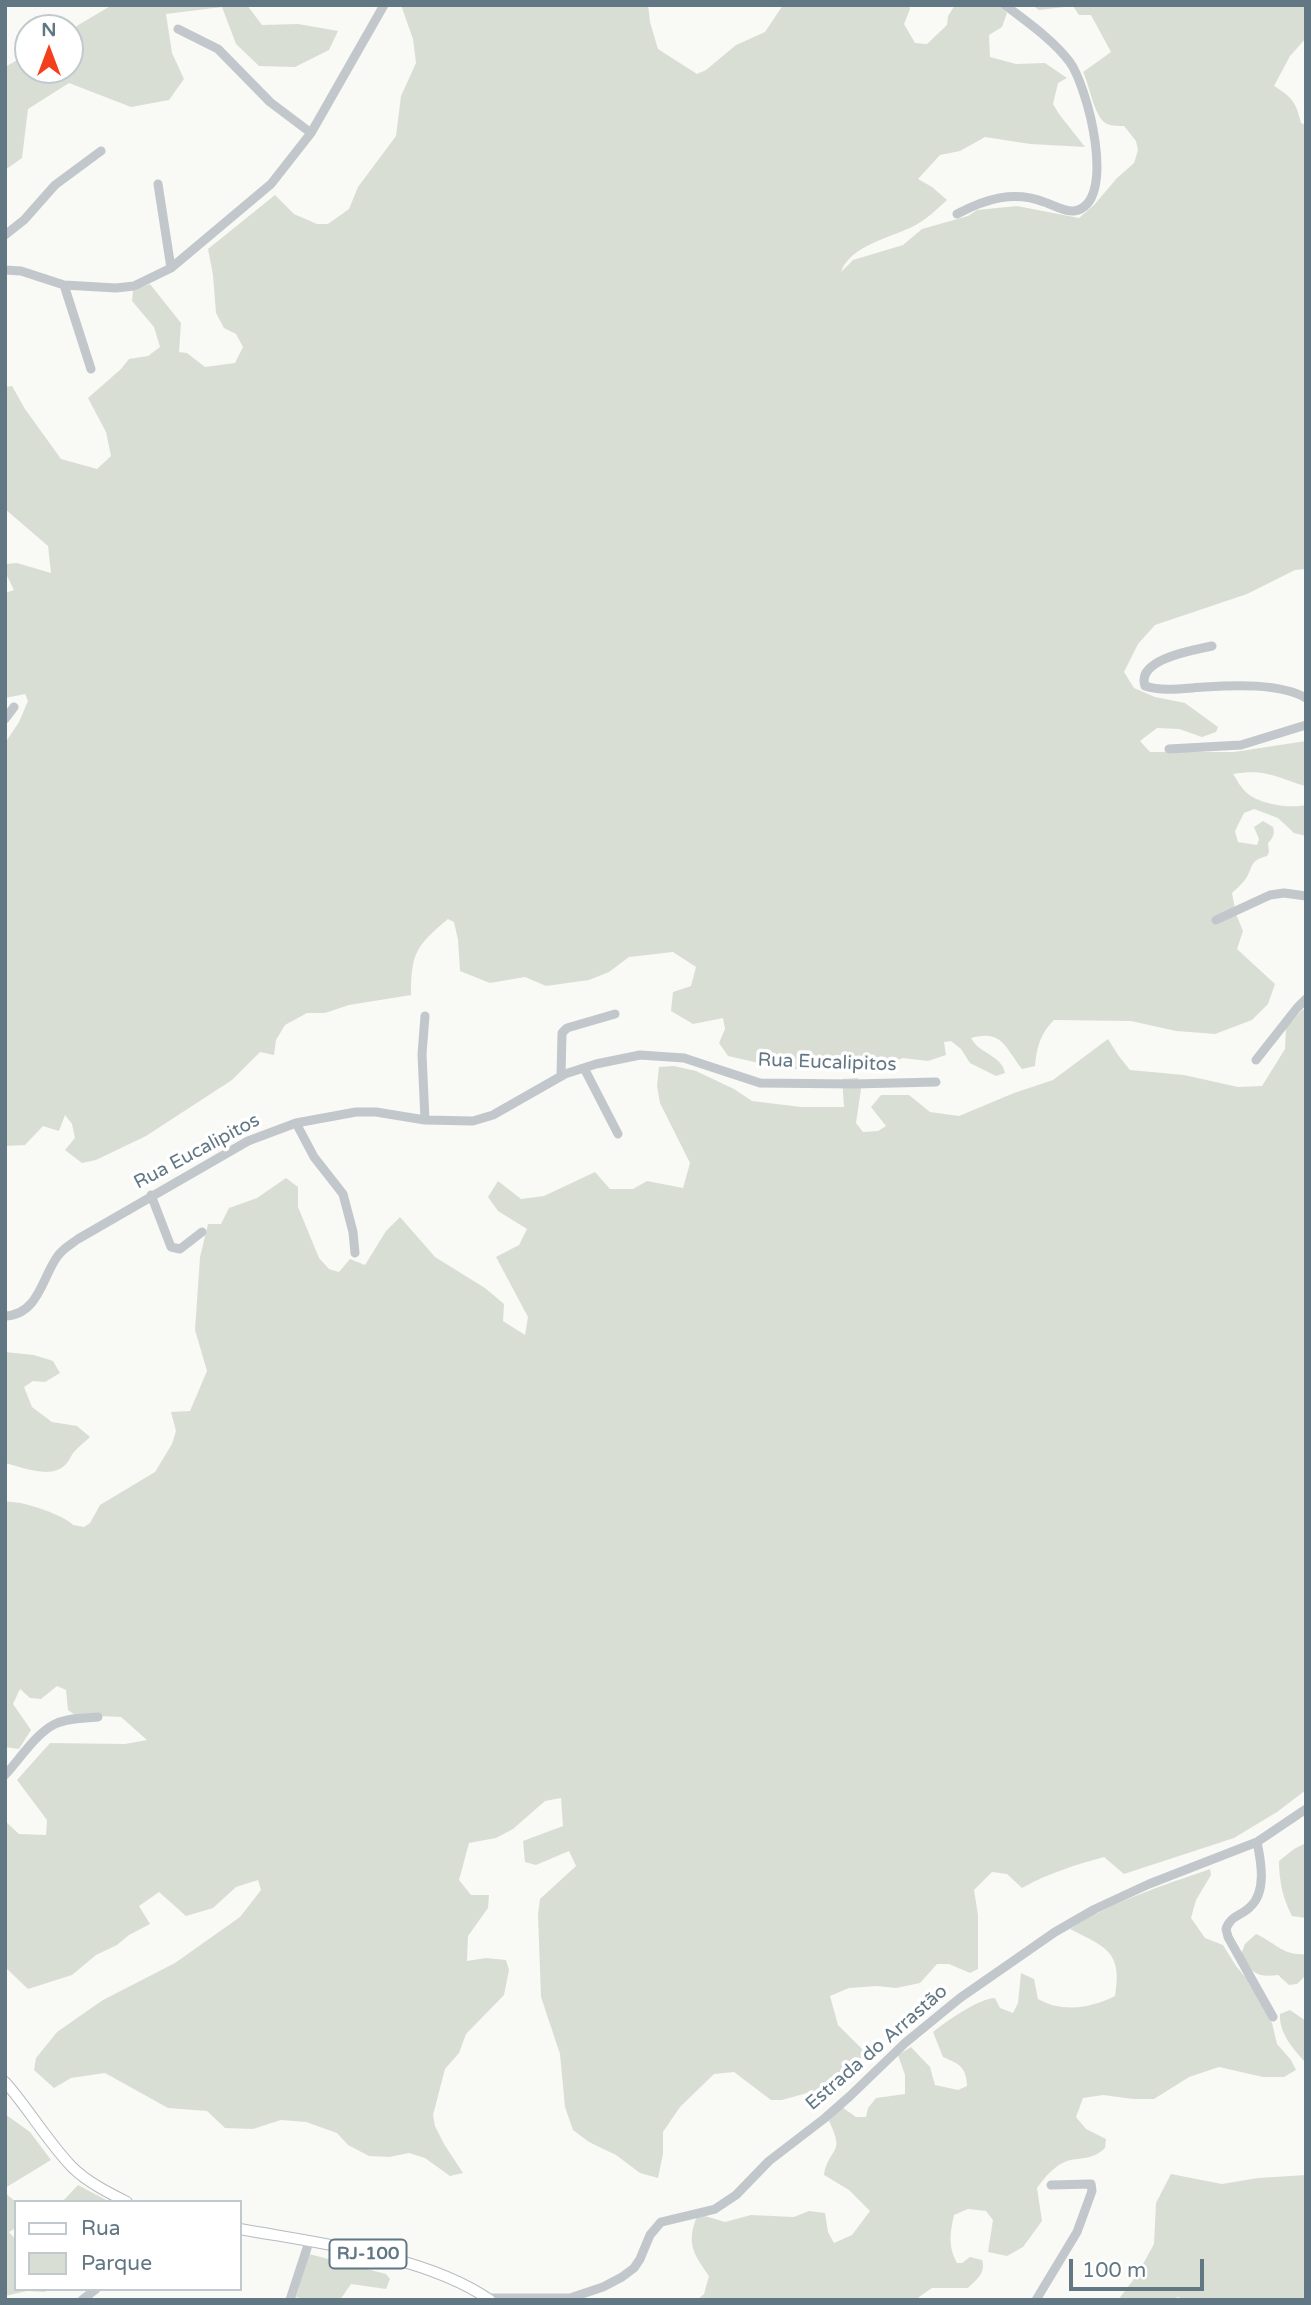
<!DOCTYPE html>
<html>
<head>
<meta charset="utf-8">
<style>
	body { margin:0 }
	#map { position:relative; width:1311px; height:2305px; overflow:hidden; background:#f9f9f6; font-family:"Varela Round",sans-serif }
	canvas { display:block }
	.frame { position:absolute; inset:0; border:7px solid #617784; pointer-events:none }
	.legend { position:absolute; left:14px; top:2200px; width:228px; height:91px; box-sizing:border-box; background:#fff; border:2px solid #c0c9ce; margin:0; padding:9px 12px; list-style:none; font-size:21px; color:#617784 }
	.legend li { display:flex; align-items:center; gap:14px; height:35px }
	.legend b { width:35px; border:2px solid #c0c9ce }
	.north { position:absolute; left:14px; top:14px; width:70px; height:70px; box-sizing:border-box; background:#fff; border:2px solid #c0c9ce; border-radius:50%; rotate:0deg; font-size:19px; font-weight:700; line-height:28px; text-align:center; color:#617784 }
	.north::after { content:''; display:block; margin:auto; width:24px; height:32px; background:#f33f1c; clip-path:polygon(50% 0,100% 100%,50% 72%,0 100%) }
	.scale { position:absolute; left:1069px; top:2259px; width:135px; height:32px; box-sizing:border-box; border:4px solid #617784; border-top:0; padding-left:9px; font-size:21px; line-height:24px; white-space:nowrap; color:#617784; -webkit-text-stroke:5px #fff; paint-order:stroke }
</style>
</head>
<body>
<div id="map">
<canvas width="1311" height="2305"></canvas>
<div class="frame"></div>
<ul class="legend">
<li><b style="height:9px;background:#fff"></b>Rua</li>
<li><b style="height:19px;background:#d9ded5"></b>Parque</li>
</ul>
<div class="north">N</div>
<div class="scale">100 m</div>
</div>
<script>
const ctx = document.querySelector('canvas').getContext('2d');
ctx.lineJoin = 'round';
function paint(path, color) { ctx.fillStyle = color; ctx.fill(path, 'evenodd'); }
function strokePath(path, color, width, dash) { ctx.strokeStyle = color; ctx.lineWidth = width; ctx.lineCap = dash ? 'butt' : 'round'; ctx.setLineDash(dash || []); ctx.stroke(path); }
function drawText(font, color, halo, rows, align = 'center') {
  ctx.font = font + ' "Varela Round",sans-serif'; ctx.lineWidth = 7; ctx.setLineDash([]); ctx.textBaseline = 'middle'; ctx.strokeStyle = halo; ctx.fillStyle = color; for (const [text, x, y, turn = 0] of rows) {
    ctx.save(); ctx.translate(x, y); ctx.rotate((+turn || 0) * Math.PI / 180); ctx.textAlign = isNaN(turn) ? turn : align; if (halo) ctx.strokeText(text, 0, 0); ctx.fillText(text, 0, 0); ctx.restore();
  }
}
paint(new Path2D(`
	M112,5H247L262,25L298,24L338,31L329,50L295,67L259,66L236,44L222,7L166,14L172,53L184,79L169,100L131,107L69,83L28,109L22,158L5,170V67L28,54V70H70V30Z
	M401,5H648L650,22L658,49L697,74L706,70L736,45L765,32L783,5H909L910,9L904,24L915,43L927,44L947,25L948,16L955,5H999L1007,13L1002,27L989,35L990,57L1016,64L1045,63L1067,78L1058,83L1053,104L1059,114L1085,147L1030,144L985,137L960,151L940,155L918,179L932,187L947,200C936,210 926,220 912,227C889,238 850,246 841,272L853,260L903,245L922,229L968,216L977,210L1017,206L1079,218L1094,205L1117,178L1134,163L1138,150L1136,141L1124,126C1119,126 1112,126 1107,124C1094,118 1090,86 1083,72L1111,52L1091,15H1079L1073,6L1039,10L1032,5H1306V38L1290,56L1274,86C1292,97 1296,102 1301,123L1306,125V569L1295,570L1247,594L1155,625L1138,644L1124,672L1134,688L1155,697L1185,703L1218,727L1216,732L1202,737L1179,729L1157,728L1140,741L1150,752H1234L1306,741V786C1277,778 1266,768 1233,774C1237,780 1241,788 1247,793C1259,804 1290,809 1306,805V836L1294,833L1278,818L1254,809L1244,813L1235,831L1238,842L1257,845L1259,839L1254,827L1263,821L1273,827C1275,834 1273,838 1268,843L1269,852L1267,856C1248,861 1254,867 1245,880C1241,885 1236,889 1232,893L1236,914L1243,931L1237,949L1275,984L1268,1004L1252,1020L1215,1034L1176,1031L1131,1021L1054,1020C1040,1034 1037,1047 1035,1066L1022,1069C1005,1047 1002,1029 971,1038C979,1054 1002,1055 1005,1073L996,1076L970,1063L961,1049L951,1041L944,1042L946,1055L928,1061L903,1058L882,1066H839L812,1069H785L728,1056L719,1043L725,1029L723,1018L693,1024L671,1011L673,992L691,986L696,967L673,952L629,957L609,972L589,980L546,986L525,977L490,983L460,971L458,940L454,922L448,919C416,946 411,953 411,995L349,1005L325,1013H307L285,1025L276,1040L274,1055L260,1052L232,1080L146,1136L96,1160L82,1163L65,1150L75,1138L72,1124L65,1115L59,1131L43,1126L25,1145L5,1146V743L19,722L28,701L25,694L5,698V593L14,590L5,572V564L17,563L51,573L48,546L5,509V387L12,386L25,409L61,459L97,469L111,456L106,432L88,398L121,369L129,359L148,356L160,347L154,327L132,301L133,290L150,284L181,323L179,352L187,353L205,367L235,363L243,347L236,334L224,328L216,313L213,275L208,249L275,195L294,214L317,224H328L349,209L358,187L396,136L401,96L416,63L413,39Z
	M1306,1009V1790L1277,1812L1234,1838L1124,1874L1104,1857C1076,1865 1048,1873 1022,1888L1007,1874L992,1872L974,1890L978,1915V1969L970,1973L949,1964H937L920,1983L896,1988L877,1986L849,1988L830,1996L838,2025L867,2054L825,2088L782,2100H771L734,2072L714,2074L680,2107L663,2132V2154L658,2178L640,2173L616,2155L589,2142L573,2130L565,2107L560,2054L541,1997L538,1915L540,1899L576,1866L569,1851L536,1865L525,1862L523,1841L563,1826L561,1798L545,1801L513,1829L496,1838L469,1843L459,1880L471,1895H489L488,1908L468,1936L467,1961L486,1958L506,1960L509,1970L504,1995L466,2034L459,2053L445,2069L433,2115L435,2126L444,2144L463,2173L450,2176L425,2158L409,2153L389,2157L369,2156L348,2145L337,2133L306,2122L281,2120L253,2129L225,2128L207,2111L168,2108L105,2073L71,2078L54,2088L34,2070L36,2058L57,2032L103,2000L175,1963L240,1917L261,1890L258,1880L236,1887L213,1908L186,1916L159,1892L139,1906L150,1924L129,1935L117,1945L96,1955L72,1975L28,1989L5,1967V1821L19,1834L46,1835L47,1820L17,1780L50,1743L125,1744L147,1740L121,1717L75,1715L68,1710L66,1690L57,1686L41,1699L30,1698L20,1689L13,1704L31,1730L19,1749L5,1747V1502C18,1499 65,1515 73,1525L84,1527L90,1523L100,1505L155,1472L172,1444L176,1431L171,1412L190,1411L207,1371L195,1330L200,1257L208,1224H221L229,1208L257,1198L286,1178L298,1187V1207L319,1258L329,1269L339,1272L350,1259L365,1265L386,1231L400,1217L435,1257L485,1288L504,1304L503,1321L525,1335L528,1317L496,1257L519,1245L527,1229L498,1211L488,1197L498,1181L521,1199L544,1196L595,1172L610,1189H633L647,1181L683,1188L690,1163L660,1103L657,1086L659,1067L674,1066L696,1071L734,1089L752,1101L801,1107H844L842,1079L858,1078L861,1089L856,1123L863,1132L878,1131L886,1126L871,1107L881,1095H909L930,1112L959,1116L1014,1093L1053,1080L1108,1039L1118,1055L1130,1070L1184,1075L1238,1087L1262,1086L1285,1049L1286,1028L1302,1010Z
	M5,1352L34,1355L53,1361L60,1373L45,1382L33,1381L24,1387L32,1407L52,1422L77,1426L90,1437C85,1442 78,1447 74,1452C70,1457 69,1462 64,1466C49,1479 22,1467 5,1463Z
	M1306,1843V1918L1292,1916C1283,1899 1279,1881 1279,1861L1294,1849Z
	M1210,1869L1211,1875L1196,1900L1191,1918L1205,1938L1223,1945L1236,1966L1259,1993L1272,2023L1277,2044L1291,2060L1296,2070L1284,2077H1263L1219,2067L1189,2077L1154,2099H1133L1103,2095L1083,2098L1076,2117L1086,2129L1106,2139L1105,2148C1093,2160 1082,2157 1067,2161C1055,2165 1044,2178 1037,2188L1042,2221L1023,2247L1007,2256L988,2252L993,2220L986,2211L968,2209L954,2215C950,2234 948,2246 957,2263H962L970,2257L982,2260C986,2273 977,2279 968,2288H932L919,2297L918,2300H697L704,2294L709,2276C692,2252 686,2242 698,2214L725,2222L751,2215L794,2217L809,2211L825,2213L828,2232L834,2243L852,2235L870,2211L849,2190L824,2175C829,2146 846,2156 829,2121L842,2107L856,2117H866L868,2108L876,2098L905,2094V2075L898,2055L911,2047L930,2067L935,2085L958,2090L967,2086C966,2066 959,2064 943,2057L933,2032C945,2022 980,1998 995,1998L1000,2008L1013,2013L1018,2003L1021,1973L1034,1979L1038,1999C1062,2013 1091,2008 1115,1996C1123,1951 1105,1947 1070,1929C1113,1901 1162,1886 1210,1869Z
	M1256,1934C1276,1943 1283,1956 1306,1954V1975L1297,1984L1289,1985L1278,1975C1257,1978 1253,1973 1240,1957L1245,1944Z
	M1290,2010L1306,2021V2061H1304C1292,2047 1279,2033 1280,2014Z
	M5,2114L30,2132L51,2160L5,2188Z
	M1171,2174L1222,2184L1258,2178L1306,2175V2300H1190L1177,2297L1176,2300H1118L1137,2275L1154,2244L1156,2203Z
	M78,2185L110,2202H62Z
	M5,2193L16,2202V2228L9,2232L16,2240V2289H46L45,2292L27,2291L5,2296Z
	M309,2254L386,2274L390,2279L386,2289L351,2284L340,2300H306L296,2297Z`), '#d9ded5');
const major = new Path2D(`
	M5,2082C29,2109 47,2141 72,2167C87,2182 109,2193 127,2202
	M240,2229C317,2243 425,2255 490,2300`);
strokePath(major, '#b4bbbf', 12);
strokePath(new Path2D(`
	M178,29L218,49L270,102L311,133
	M158,184L171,268
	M957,214C985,199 1014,190 1044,202C1054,205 1064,212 1074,211C1119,204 1087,84 1069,61C1052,39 1027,22 1005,5
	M5,235L24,220L55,185L101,151
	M5,270L21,271L64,285L116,288L134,286L171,268L271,184L311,133L384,5
	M64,285L91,369
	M1212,646C1194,650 1136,659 1145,686C1163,692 1186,688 1204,687C1234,685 1280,683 1306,698
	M5,719L14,707
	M1169,749L1241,745L1306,725
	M1216,920L1270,895L1284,893L1306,896
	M1256,1060L1297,1008L1306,999
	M584,1068L618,1134
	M561,1076L562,1033L567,1028L615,1014
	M425,1120L422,1054L425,1016
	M296,1123L314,1157L343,1194L353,1232L355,1253
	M151,1195L171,1247L180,1249L202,1232
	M5,1316C38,1315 42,1278 57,1257C62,1249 70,1245 78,1239L248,1141L296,1123L356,1112H376L425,1120L473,1121L493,1115L565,1074L596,1064L640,1055L684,1058L760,1083L854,1084L936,1082
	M5,1775C20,1759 35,1734 55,1724C68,1718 84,1718 98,1717
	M1257,1842C1261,1861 1267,1892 1250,1907C1241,1916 1230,1916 1226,1929L1228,1937L1273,2017
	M488,2298H570L603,2287L622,2277L634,2268L640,2259L650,2235L661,2222L715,2209L736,2195L769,2161L825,2118L850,2096L905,2043L960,1998L1055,1932L1095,1909L1149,1884L1257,1842L1306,1809
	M82,2300L96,2289
	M290,2300L309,2242
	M1036,2300L1077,2232L1092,2191L1091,2184L1051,2185`), '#c1c7ca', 9);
strokePath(major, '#fff', 10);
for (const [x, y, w] of [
	[368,2254,77]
]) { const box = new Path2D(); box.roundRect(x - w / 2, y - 14.5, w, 29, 5); ctx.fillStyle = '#fff'; ctx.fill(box); strokePath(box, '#617784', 2); }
drawText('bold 18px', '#617784', null, [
	["RJ-100",368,2254]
]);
drawText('19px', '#617784', '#fff', [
	["Rua Eucalipitos",827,1063,2],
	["Rua Eucalipitos",197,1152,-28],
	["Estrada do Arrastão",877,2048,-41]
]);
</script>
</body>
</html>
